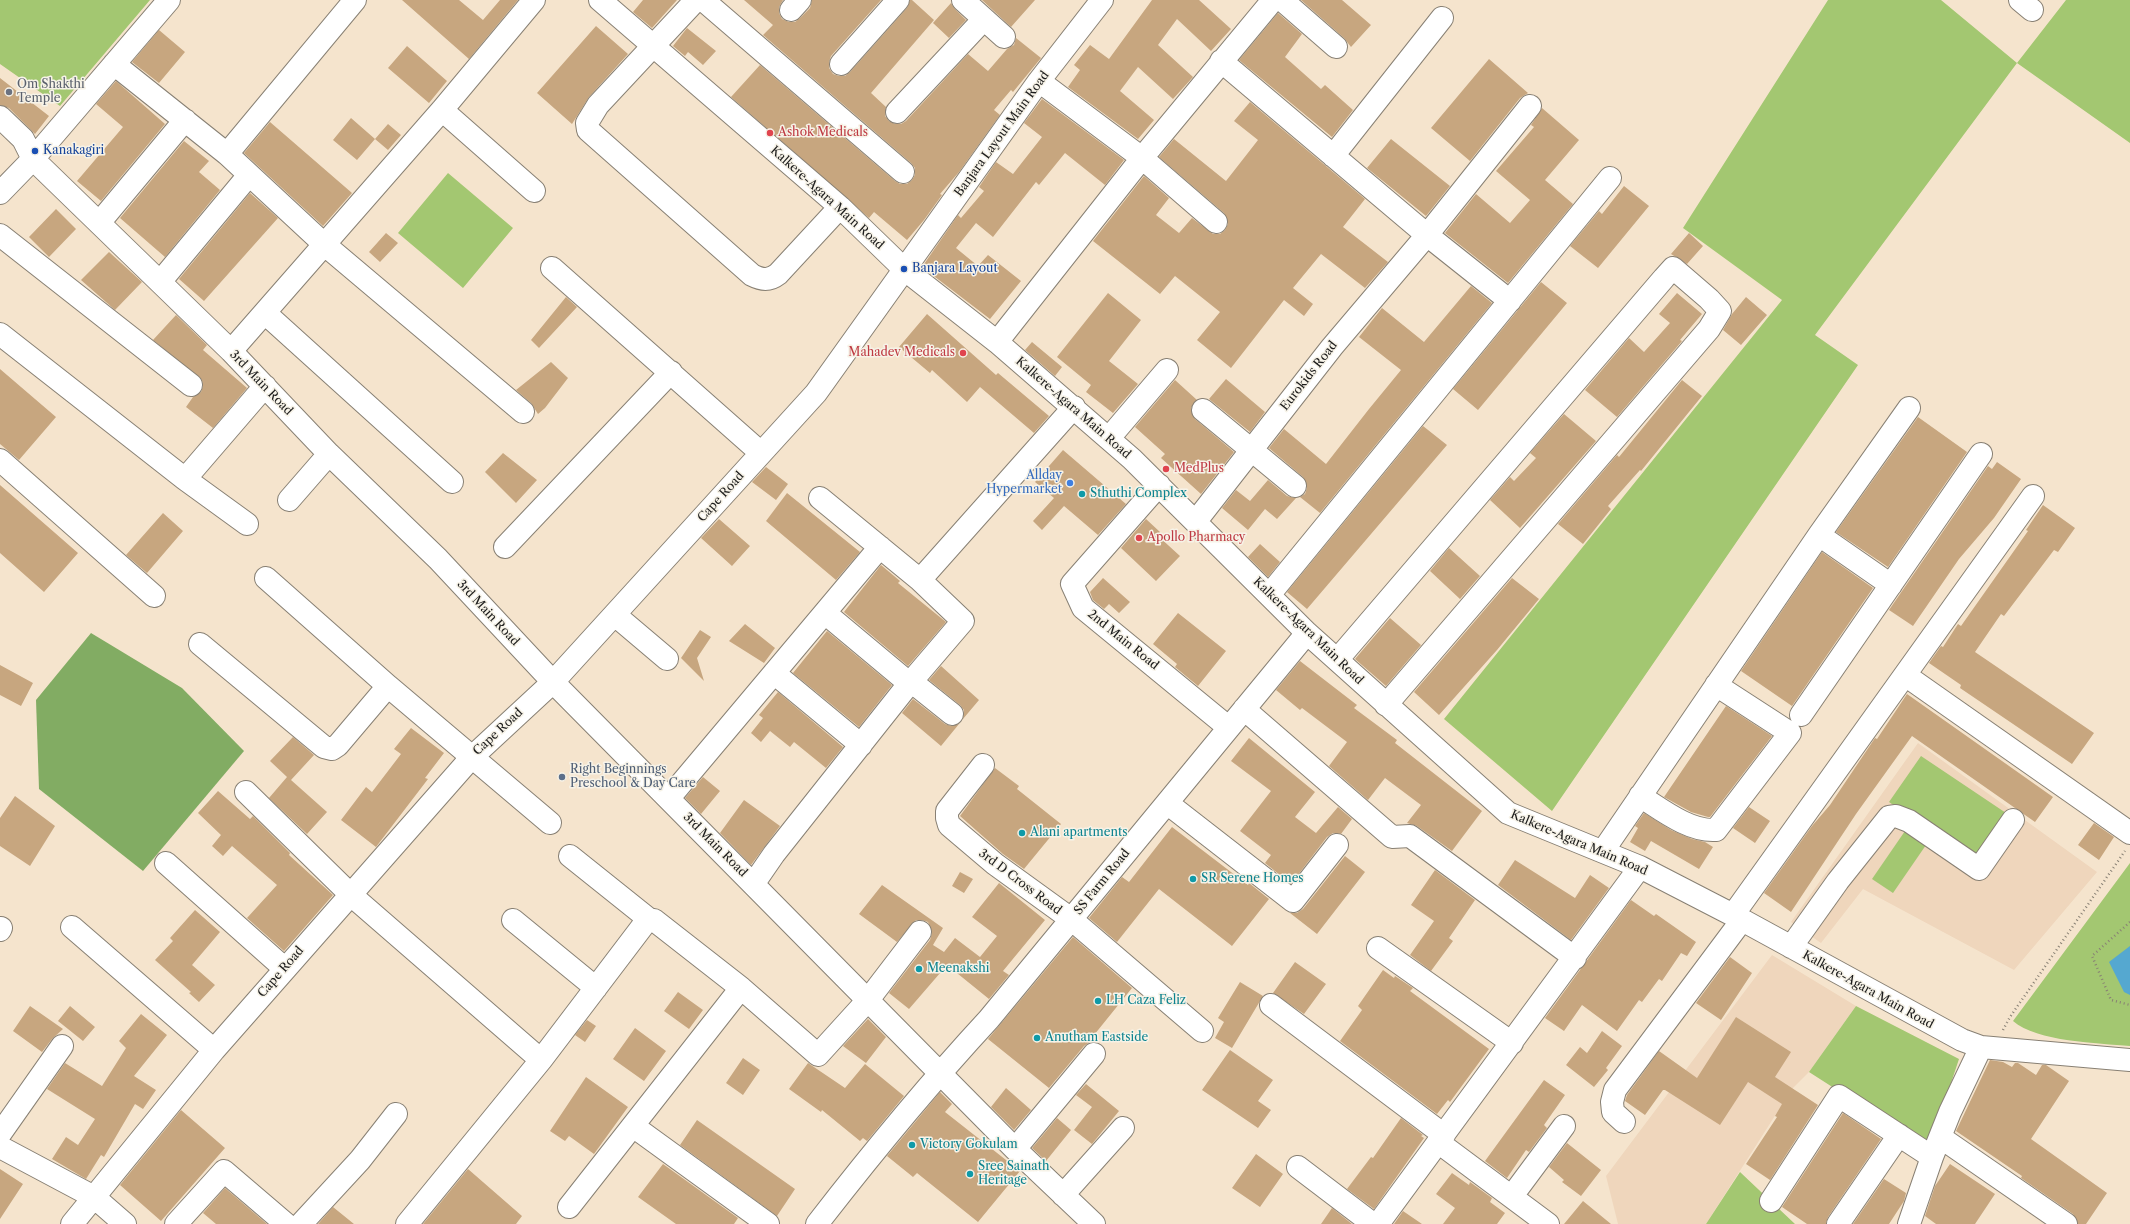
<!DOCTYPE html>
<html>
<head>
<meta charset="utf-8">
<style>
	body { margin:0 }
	canvas { display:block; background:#f5e4cd }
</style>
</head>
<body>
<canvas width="2130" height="1224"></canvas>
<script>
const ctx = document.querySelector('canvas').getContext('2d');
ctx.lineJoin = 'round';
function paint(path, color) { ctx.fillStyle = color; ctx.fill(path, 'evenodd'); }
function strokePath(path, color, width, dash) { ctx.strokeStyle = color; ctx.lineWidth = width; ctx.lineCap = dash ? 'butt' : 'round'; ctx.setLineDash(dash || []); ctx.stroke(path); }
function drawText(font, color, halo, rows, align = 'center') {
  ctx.font = font + ' "Libre Caslon Text",serif'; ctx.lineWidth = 3; ctx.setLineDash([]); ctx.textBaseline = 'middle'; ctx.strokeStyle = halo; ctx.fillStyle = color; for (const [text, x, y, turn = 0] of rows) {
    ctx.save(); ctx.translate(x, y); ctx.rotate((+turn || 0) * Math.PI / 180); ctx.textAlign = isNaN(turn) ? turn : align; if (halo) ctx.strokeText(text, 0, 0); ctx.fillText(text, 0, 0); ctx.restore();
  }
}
paint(new Path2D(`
	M1918,743L2097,872L2014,970L1863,889L1821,943L1791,922Z
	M1772,955L1856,1006L1809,1072L1792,1089L1706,1224H1618L1606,1176Z`), '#efd6bc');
paint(new Path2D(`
	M0,0H150L60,106L0,64Z
	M1828,0H1941L2017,63L2066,0H2130V143L2017,63L1815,335L1858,365L1552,811L1444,719L1782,300L1683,228Z
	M448,173L513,228L463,288L398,233Z
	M1921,756L2009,815L1977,862L1889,802Z
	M1905,831L1926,845L1893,893L1872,879Z
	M2130,863V1046C2098,1043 2037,1042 2013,1021Z
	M1856,1006L1959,1059L1929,1149L1809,1072Z
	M1740,1172L1795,1224H1706Z`), '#a3c771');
paint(new Path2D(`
	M91,633L182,688L244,751L143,871L39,789L36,700Z`), '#82ac63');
paint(new Path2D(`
	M2130,946V995L2124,992L2109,962Z`), '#55a8d0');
paint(new Path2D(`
	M402,0H459L483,20L500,0H518L469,59Z
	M643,0H677L652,28L633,12Z
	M744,0H783L779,7V13L782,19L789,22H795L800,18L810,8L812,0H881L831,56L829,62V68L833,74L839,76H845L850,72L907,8L910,0H912L934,20L871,93L886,107L885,116L889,121L895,124H901L906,121L968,54L988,71L1007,49L1014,45L1016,38L1041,58L1013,92L1011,90L994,110L1000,115L959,172L940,194L942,195L924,220L907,240L874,212L869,218L731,97L760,65L895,181L900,184H907L912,180L915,175V168L911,163L763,35L773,25Z
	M982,0H1035L1011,27Z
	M1152,0H1199L1231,29L1211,51L1177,19L1158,45L1193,77L1173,99L1138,67L1120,91L1154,120L1138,139L1068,87L1080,70L1074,65L1090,45L1109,59Z
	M1301,0H1342L1371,25L1351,47L1344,38Z
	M951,3L955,9L966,20L949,38L933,23Z
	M1278,13L1302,34L1285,57L1321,89L1325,85L1353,110L1332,137L1239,60Z
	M596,26L628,54L589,97L572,124L537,93Z
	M687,28L716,51L703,65L688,52L685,56L673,46Z
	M159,30L185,52L159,83L132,62Z
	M407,46L447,81L429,103L388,68Z
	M1489,59L1528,93L1520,98L1470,161L1431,128Z
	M0,78L49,116L35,134L9,108L0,105Z
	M116,81L165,124L101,201L77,181L123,127L96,104Z
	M1042,99L1124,160L1105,185L1065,153L1039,185L1036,182L993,237L976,223L956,248L978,266L988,255L1021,281L990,319L922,267L958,215L961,218L984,191L979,187L996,162L1013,174L1042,137L1024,123Z
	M1250,102L1365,199L1343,227L1388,262L1365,288L1321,254L1293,288L1313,304L1304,316L1284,300L1231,368L1197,340L1220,312L1175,276L1160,294L1093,241L1144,176L1169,198L1156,215L1179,233L1192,218L1213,234H1220L1225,230L1228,224L1224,213L1159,157L1174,139L1226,181L1258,140L1234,121Z
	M1542,108L1579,140L1545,180L1573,204L1508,283L1445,233L1476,194L1510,223L1530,200L1496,171L1534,127L1531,125Z
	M351,118L375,139L357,160L333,140Z
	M270,122L352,193L323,226L244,153Z
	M388,124L401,135L388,150L375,139Z
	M1391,139L1450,186L1426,216L1367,168Z
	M184,141L209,161L199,172L220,190L165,257L120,218Z
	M1624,186L1649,206L1598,268L1570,246L1599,211L1602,214Z
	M250,193L278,218L204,301L179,279Z
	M56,209L76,229L49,257L29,237Z
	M386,233L398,243L380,262L369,252Z
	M1689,233L1703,246L1687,264L1671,254Z
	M109,252L142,282L115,310L81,280Z
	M1541,282L1567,303L1478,410L1453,389Z
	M1471,286L1492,303L1320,513L1300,497L1305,494L1307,488L1303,477L1269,448L1284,429L1326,464L1369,409L1401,370L1359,337L1382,308L1424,342Z
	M1108,293L1141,320L1109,361L1138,384L1113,413L1086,392L1091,385L1057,357Z
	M1677,293L1702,314L1680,340L1682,341L1617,417L1585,390L1629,338L1644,352L1670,323L1659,314Z
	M566,297L577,307L539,348L531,340Z
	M1746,297L1767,315L1741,345L1723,330L1732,314Z
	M927,314L996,375L998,373L1049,416L1034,433L980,387L967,402L932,370L930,373L899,347Z
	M176,315L207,345L203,350L247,388L213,428L186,407L193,397L201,392L203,386L202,380L153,340Z
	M1032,342L1062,367L1055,376L1025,350Z
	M551,362L568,378L545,408L538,414L531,403L516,390Z
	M0,369L56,417L19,460L0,444Z
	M1226,379L1265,412L1250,432L1209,399Z
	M1175,380L1197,400L1191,408L1195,419L1234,452L1201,494L1161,458L1165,454L1135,427Z
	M1682,380L1702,396L1641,471L1640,470L1608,506L1611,509L1583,544L1558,524L1617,455L1619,457Z
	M1564,414L1596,441L1520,528L1490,500L1510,477L1514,481L1536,458L1530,453Z
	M1918,417L1967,452L1888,567L1836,532Z
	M1423,426L1447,445L1307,609L1287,592Z
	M1063,450L1126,504L1098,535L1064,506L1042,530L1033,521L1054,498L1035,482Z
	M503,453L537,480L516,503L485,472Z
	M1997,462L2021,479L1994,518L1959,559L1913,626L1889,610L1988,466L1992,469Z
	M766,467L788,484L776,500L752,482Z
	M1268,480L1287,496L1296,498L1277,519L1265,509L1248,530L1222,508L1236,490L1250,501Z
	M0,485L78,553L44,592L0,553Z
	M787,493L860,552L836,580L766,521Z
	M2043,505L2075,528L2058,552L2054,550L2004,616L2001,614L1975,652L2094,733L2072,764L1960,688L1961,685L1929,663L1941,646L1943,647L1958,624L1961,626L2028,531L2026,530Z
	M163,513L183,531L147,573L126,555Z
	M719,519L750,546L732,566L701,538Z
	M1146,519L1160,532L1157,535L1180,556L1156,581L1121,548Z
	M1260,544L1280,562L1268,577L1248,557Z
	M1449,548L1480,576L1460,599L1430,571Z
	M1822,552L1873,588L1792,706L1741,671Z
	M881,565L900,581L898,583L946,622L908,666L844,612Z
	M1103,578L1130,602L1119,613L1109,604L1104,609L1093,600L1090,592Z
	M1512,578L1539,599L1497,650L1439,715L1414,692Z
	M1178,613L1226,651L1198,686L1175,667L1177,664L1153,644Z
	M1390,618L1421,645L1386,686L1355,659Z
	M745,624L775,648L764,663L729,641Z
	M700,630L711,637L697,658L704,681L681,658Z
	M827,631L892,685L859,727L793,673Z
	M1300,661L1357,705L1354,708L1397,740L1395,743L1482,811L1452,851L1417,826L1407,823L1421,805L1385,778L1368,800L1329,766L1347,742L1302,708L1300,710L1276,690Z
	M0,665L33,683L21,706L0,695Z
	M941,666L979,700L963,719L964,710L960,705L929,680Z
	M778,692L843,747L826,768L794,742L790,747L770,731L761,742L751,733L763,718L759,715Z
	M1907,694L2053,797L2035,822L1912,736L1856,814L1791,912L1764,893L1812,826L1830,805L1875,738L1877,739Z
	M913,699L945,724L951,726L959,724L941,746L902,713Z
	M1726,706L1772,736L1710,817H1708L1691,812L1664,797Z
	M411,728L444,753L425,778L428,779L376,847L341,820L366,787L372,792L401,754L394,749Z
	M293,737L314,755L291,780L327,812L307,834L269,798L287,777L270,761Z
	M1249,738L1315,792L1295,817L1316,833L1338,807L1352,819L1341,834L1333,833L1327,837L1291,884L1265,863L1271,855L1240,831L1271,791L1231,761Z
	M995,768L1019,786L1017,789L1061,824L1024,869L1003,854L960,816Z
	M703,777L720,791L701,814L685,798Z
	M218,791L250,819L253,816L290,853L289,855L333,895L284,951L247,918L277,885L232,846L223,856L212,846L221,835L198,813Z
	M15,796L55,826L30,866L0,846V818Z
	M744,800L780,826L751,865L720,833Z
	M1749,807L1770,821L1755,843L1733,828Z
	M1644,813L1671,830L1692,839L1705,842L1713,847L1699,869L1651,841L1645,851L1630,842L1638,828L1635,826Z
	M2094,823L2114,837L2099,860L2078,845Z
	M1172,827L1248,885L1249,883L1269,899L1232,946L1159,889L1117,942L1089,918L1122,877L1129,882Z
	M1345,856L1365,872L1317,934L1290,913H1297L1303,909Z
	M1515,860L1575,898L1590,875L1609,888L1571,940L1498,885Z
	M1435,870L1475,900L1449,938L1453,941L1431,971L1410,955L1434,921L1411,905Z
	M960,872L973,879L964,893L952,886Z
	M999,883L1045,920L1003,971L1009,975L989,999L947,965L909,1009L889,993L930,940L932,933L928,922L922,920H916L897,942L859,914L882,885L943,928L933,945L944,952L955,938L980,957L997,936L972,917Z
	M1631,900L1654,916L1656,914L1696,942L1687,956L1681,953L1662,981L1659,979L1642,1002L1639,1000L1617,1031L1582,1005L1564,1031L1545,1018Z
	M195,910L220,932L192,965L215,985L199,1002L189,993L191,992L155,960L173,941L170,938Z
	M1073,937L1132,988L1090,1040V1042L1084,1046L1049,1088L988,1039Z
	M1730,957L1752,973L1721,1020L1696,1003Z
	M1295,962L1326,984L1304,1014L1273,993Z
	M1383,970L1394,978L1395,976L1413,988L1410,991L1489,1049L1450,1102L1448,1100L1437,1114L1340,1041L1362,1010L1358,1006Z
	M1240,982L1263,996L1232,1048L1215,1038L1224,1022L1218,1018Z
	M678,992L703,1010L689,1029L664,1011Z
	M30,1006L63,1029L52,1039L42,1052L13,1031Z
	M70,1006L95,1027L83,1041L58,1021Z
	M141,1014L167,1035L134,1076L156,1090L143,1109L135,1104L104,1157L101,1155L86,1179L52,1159L66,1137L78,1145L95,1119L47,1089L65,1063L102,1086L126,1048L119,1041Z
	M1736,1017L1791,1052L1775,1077L1818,1105L1770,1180L1746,1164L1777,1117L1775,1116L1782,1104L1748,1082L1720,1125L1665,1090H1663L1645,1115L1625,1101L1627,1095L1659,1051L1697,1078Z
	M868,1019L886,1037L866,1063L843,1046Z
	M587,1020L596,1026L585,1042L575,1035Z
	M635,1028L666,1051L644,1081L613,1059Z
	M1602,1031L1622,1046L1606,1068L1608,1070L1594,1087L1566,1065L1580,1047L1587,1053Z
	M1230,1050L1273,1080L1258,1101L1271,1110L1258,1128L1202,1090Z
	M743,1058L760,1070L743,1095L726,1083Z
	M1990,1060L2003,1062L2012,1067L2015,1063H2018L2036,1075L2042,1065H2046L2069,1081L2031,1139L2107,1193L2086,1224H2078L2073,1214L2021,1178L2022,1176L1956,1131Z
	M808,1063L845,1088L865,1064L904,1096L867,1141L863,1138L860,1141L822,1110L821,1112L789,1089Z
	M586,1077L628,1107L594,1154L569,1136L565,1141L550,1131Z
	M1544,1080L1565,1095L1544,1125L1547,1128L1529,1152L1526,1150L1507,1178L1485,1161Z
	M1086,1084L1119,1111L1092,1144L1074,1130L1092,1107L1076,1095Z
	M1006,1088L1031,1110L1014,1130L991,1107Z
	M940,1092L952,1104L945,1112L1020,1171L978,1222L917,1173L913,1177L887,1156Z
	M181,1110L225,1148L161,1221L120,1185Z
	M1843,1113L1881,1139L1828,1217L1826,1224H1807L1782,1207Z
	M1057,1118L1071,1130L1046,1161L1032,1148Z
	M1401,1118L1423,1135L1421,1136L1424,1138L1374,1209L1347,1189L1371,1157L1373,1158Z
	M697,1120L795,1189L777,1216L680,1145Z
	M1567,1143L1601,1170L1581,1196L1562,1182L1564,1180L1549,1167Z
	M1256,1154L1283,1174L1260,1207L1232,1188Z
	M663,1164L738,1218L734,1224H676L638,1197Z
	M1950,1164L1995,1194L1975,1224H1936L1925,1216L1935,1186Z
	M0,1169L23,1184L0,1219Z
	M468,1169L522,1216L516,1224H423Z
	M1452,1173L1469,1185L1470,1182L1492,1198L1490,1202L1505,1213L1497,1224H1443L1455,1208L1436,1194Z
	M1884,1179L1906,1193L1904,1201L1889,1224H1853Z
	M225,1188L267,1224H216L203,1213Z
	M1583,1201L1611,1224H1564Z
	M333,1207L354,1224H318Z
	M1332,1208L1352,1224H1321Z
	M1403,1211L1422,1224H1394Z`), '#c7a67f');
const minor = new Path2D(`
	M600,0L840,207L904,269L997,342L1132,459L1307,633L1508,813L1640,867L1733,915L1962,1040L1981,1047L2130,1060
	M696,0L598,105L587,123L588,130L752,275C762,280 769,281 778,274L840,207
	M703,0L903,172
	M1282,0L1336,47
	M2020,0L2032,10
	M791,10L800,0
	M984,19L1004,37
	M1221,61L1427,235L1510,301
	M114,64L227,154L325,245L523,412
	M841,64L898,0
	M1039,81L1142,158L1216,222
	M442,110L534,191
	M897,112L984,19L963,0
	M0,117L23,139L33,159L231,351L329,454L438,559L553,682L1015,1149L1094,1224
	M227,154L355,0
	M1333,156L1442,18
	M0,193L33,159L169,0
	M99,223L185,120
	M0,235L191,385
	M552,268L761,453
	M160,282L249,175
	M265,313L452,482
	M0,334L185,479L265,386
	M997,342L1142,158L1273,0
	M231,351L442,110L534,0
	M1203,410L1295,486
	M1109,438L1167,370
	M0,460L154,596
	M185,479L247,524
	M1159,485L1072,584L1083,608L1228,727
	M820,498L920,580L1074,407
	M289,500L329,454
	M1196,521L1332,347L1427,235L1530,106
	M1819,535L1891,585
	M505,547L671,372
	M266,578L388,686
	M1269,595L1610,178
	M825,613L910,684
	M615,615L667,659
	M200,644L324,747L332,749L338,745L388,686L550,823
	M1337,660L1664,278L1673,268L1709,299L1720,311L1709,329L1386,705
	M774,673L861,745
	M1905,675L2130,833
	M912,682L952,714
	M1244,709L1392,837L1410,836L1575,958
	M1801,715L1981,454
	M983,765L947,811V818L949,825L995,864L1071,919L1202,1031
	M246,792L351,895L541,1060
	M1640,796C1662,810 1690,832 1716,830L1790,733L1716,685
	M669,798L880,547
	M1167,803L1293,901L1337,845
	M1603,851L1819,535L1909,408
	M570,856L650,920
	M166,863L284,968
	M754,883L774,854L904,690L963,621L920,580
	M1733,915L2033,496
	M513,920L596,988
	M72,927L214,1050
	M0,930L1,928
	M1791,947L1838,881L1889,817L1896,816L1909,821L1979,869L2013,820
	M1378,948L1512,1043
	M1271,1005L1444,1135
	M1624,1122L1613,1112L1612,1102L1615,1090L1742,920
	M633,1126L768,1224
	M0,1134L62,1046
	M1940,1137L2066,1224
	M1438,1142L1548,1224
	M0,1147L94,1197L125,1224
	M1015,1149L1094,1054
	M1298,1167L1373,1224
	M1063,1195L1123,1128
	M1512,1196L1564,1126
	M1771,1201L1839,1096L1932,1157
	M569,1207L741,988
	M72,1224L214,1050L471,758L553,682L816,393L1039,81L1102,0
	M176,1224L224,1171L286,1224
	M301,1224L360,1160L396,1114
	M407,1224L541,1060L645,923L654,920L741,988L818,1055L868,1000L920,932
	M817,1224C872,1153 928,1085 989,1019L1307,633
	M1378,1224L1640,867
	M1838,1224L1899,1135
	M1909,1224L1932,1157L1950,1112L1981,1047`);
strokePath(minor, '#888074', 24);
strokePath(new Path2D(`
	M2130,922L2092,956L2111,1000L2130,1005
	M2003,1030L2010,1017L2125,851`), '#888074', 2.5, [1, 3]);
strokePath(minor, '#fff', 22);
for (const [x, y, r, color] of [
	[9,92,4,"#6b7280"],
	[770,133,4,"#e0444e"],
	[35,151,4,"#1a4fb4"],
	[904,269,4,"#1a4fb4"],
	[963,353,4,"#e0444e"],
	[1166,469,4,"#e0444e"],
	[1070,483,4,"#3f7fe0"],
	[1082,494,4,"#0f9aa8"],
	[1139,538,4,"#e0444e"],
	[562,777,4,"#5c6f8a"],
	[1022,833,4,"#0f9aa8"],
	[1193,879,4,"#0f9aa8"],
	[919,969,4,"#0f9aa8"],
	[1098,1001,4,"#0f9aa8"],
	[1037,1038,4,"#0f9aa8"],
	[912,1145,4,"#0f9aa8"],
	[970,1174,4,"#0f9aa8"]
]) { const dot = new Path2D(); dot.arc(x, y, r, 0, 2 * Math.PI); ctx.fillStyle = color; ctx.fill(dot); strokePath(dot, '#f7f3e8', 1.5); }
drawText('12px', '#5b616d', '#f7f3e8', [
	["Om Shakthi",17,85],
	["Temple",17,99]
], 'left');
drawText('12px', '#be3a42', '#f7f3e8', [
	["Ashok Medicals",778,133],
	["Mahadev Medicals",955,353,"right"],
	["MedPlus",1174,469],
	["Apollo Pharmacy",1147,538]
], 'left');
drawText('12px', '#1c1c1c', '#f7f3e8', [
	["Banjara Layout Main Road",1002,134,-54],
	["Kalkere-Agara Main Road",827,198,42],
	["Eurokids Road",1309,376,-52],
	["3rd Main Road",261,383,46],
	["Kalkere-Agara Main Road",1073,408,41],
	["Cape Road",721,497,-48],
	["3rd Main Road",488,613,47],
	["Kalkere-Agara Main Road",1308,631,44],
	["2nd Main Road",1123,640,39],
	["Cape Road",498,732,-43],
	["Kalkere-Agara Main Road",1579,843,23],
	["3rd Main Road",715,845,45],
	["3rd D Cross Road",1020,882,37],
	["SS Farm Road",1102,882,-51],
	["Cape Road",281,972,-49],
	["Kalkere-Agara Main Road",1868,990,29]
]);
drawText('12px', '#164399', '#f7f3e8', [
	["Kanakagiri",43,151],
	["Banjara Layout",912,269]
], 'left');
drawText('12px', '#366cbe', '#f7f3e8', [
	["Allday",1062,476],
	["Hypermarket",1062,490]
], 'right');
drawText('12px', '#0d838f', '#f7f3e8', [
	["Sthuthi Complex",1090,494],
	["Alani apartments",1030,833],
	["SR Serene Homes",1201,879],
	["Meenakshi",927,969],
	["LH Caza Feliz",1106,1001],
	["Anutham Eastside",1045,1038],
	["Victory Gokulam",920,1145],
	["Sree Sainath",978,1167],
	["Heritage",978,1181]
], 'left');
drawText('12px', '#4e5e75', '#f7f3e8', [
	["Right Beginnings",570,770],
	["Preschool & Day Care",570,784]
], 'left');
</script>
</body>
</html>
